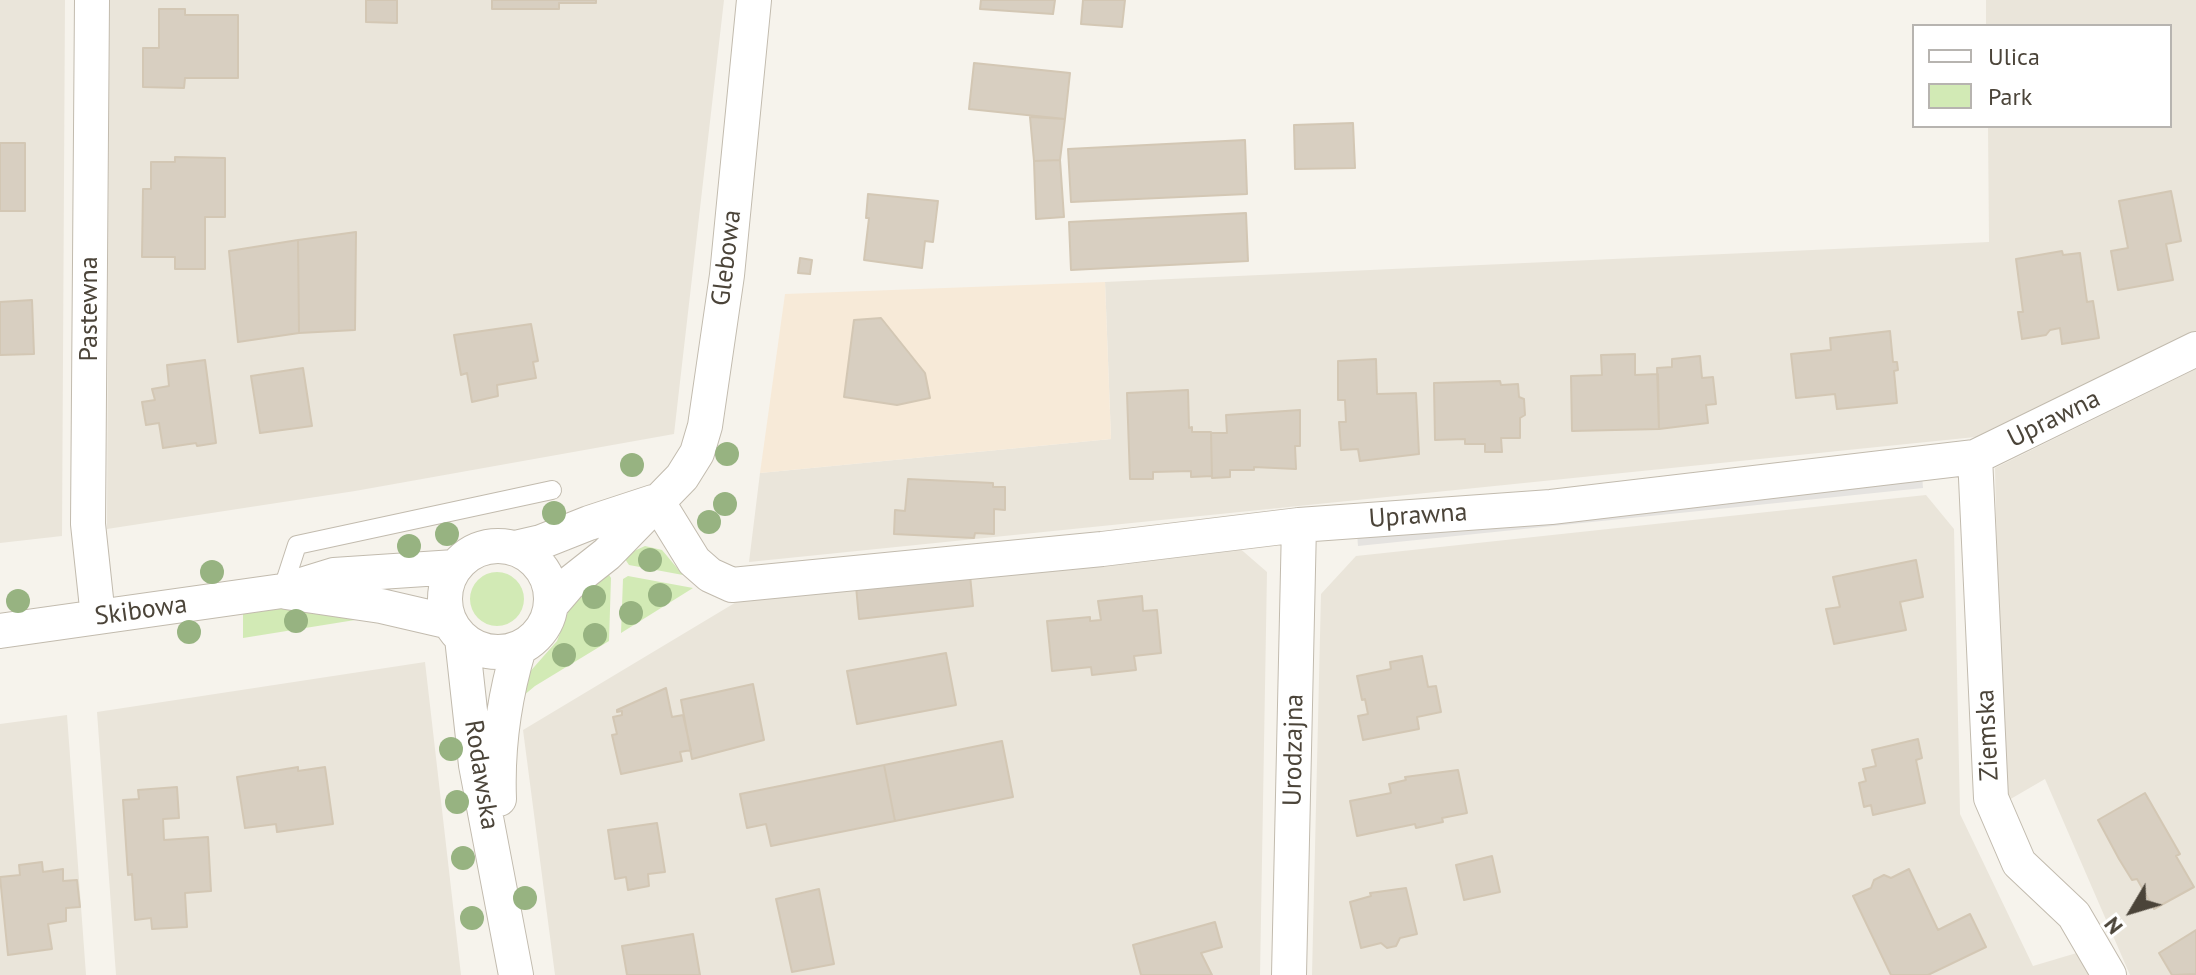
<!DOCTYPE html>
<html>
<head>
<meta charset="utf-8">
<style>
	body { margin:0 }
	#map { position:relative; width:2196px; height:975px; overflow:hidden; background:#f6f3ec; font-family:"PT Sans",sans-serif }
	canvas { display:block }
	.legend { position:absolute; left:1912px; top:24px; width:260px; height:104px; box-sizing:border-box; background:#fff; border:2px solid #b7b4b0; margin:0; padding:10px 14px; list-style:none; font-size:24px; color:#4b4439 }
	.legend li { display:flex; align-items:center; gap:16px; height:40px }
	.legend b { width:40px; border:2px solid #b7b4b0 }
	.north { position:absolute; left:2092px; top:871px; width:80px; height:80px; -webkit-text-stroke:6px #fff; paint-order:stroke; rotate:232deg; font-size:22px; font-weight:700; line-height:32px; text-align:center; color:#4b4439 }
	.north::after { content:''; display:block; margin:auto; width:28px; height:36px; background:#4b4439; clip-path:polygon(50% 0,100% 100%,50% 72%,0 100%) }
</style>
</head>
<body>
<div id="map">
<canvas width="2196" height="975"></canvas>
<ul class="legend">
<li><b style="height:10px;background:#fff"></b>Ulica</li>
<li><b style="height:22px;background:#d2eab5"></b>Park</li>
</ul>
<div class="north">N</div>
</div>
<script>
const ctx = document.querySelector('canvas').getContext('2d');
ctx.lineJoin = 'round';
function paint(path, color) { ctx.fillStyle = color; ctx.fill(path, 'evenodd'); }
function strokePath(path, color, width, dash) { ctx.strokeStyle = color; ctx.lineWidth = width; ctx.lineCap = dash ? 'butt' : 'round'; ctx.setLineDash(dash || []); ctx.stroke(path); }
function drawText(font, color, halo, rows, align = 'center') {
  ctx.font = font + ' "PT Sans",sans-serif'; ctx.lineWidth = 7; ctx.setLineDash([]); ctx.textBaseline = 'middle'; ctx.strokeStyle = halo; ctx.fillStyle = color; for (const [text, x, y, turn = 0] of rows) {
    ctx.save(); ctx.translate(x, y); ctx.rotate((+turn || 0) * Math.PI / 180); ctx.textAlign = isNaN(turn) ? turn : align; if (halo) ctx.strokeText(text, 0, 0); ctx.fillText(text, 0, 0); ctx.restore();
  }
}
paint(new Path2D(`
	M0,0H65L62,536L0,543Z
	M109,0H724L674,434L355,491L107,529Z
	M1986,0H2196V335L1995,435L749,562L760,473L1111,439L1105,282L1989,242L1988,126H2170V26H1986Z
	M2196,369V975H2130L2045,779L2002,804L1995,468Z
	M1926,495L1954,529L1960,814L2033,966L2080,952L2093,975H1312L1321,594L1356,556Z
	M1237,546L1267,572L1260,975H555L523,730L743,598Z
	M425,662L461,975H116L97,712Z
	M67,715L86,975H0V724Z`), '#eae5da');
paint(new Path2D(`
	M1105,282L1111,439L760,473L785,294Z`), '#f7ead8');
paint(new Path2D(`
	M645,546L662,550L683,575L629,565L623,556Z
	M605,568L611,578L609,641L535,686L517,701L527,675L557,641L570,607Z
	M470 599a27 27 0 1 1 54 0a27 27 0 1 1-54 0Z
	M628,576L693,588L621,633L623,579Z
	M299,606L371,612L355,620L243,638V614Z`), '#d2eab5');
paint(new Path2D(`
	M1922,475L1923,488L1358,546L1357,533Z`), '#e5e3e0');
const building = new Path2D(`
	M366,0H397V23L366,22Z
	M492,0H596V3H559V9H492Z
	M981,0H1055L1053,14L980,9Z
	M1083,0H1125L1122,27L1081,24Z
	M159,9H185V15H238V78H185L184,88L143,87V48H159Z
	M974,63L1070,73L1065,119L969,109Z
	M1030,117L1065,119L1060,160L1034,161Z
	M1353,123L1355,168L1295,169L1294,125Z
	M1245,140L1247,194L1071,202L1068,149Z
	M0,143H25V211H0Z
	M175,157L225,158V217H205V269H175V257H142L143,189H151V162H175Z
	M1060,160L1064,217L1036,219L1034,161Z
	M2171,191L2181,241L2166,244L2173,280L2118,290L2111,251L2128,248L2119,201Z
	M868,194L938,201L933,242L925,241L922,268L864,260L869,218H866Z
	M1246,213L1248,261L1071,270L1069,222Z
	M356,232L355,330L299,333L298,240Z
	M298,240L299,333L238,342L229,251Z
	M2062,251L2063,255L2080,253L2087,302L2093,301L2099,338L2062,344L2060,328L2050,330L2046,335L2022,339L2018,312H2023L2016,259Z
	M800,258L812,260L810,274L798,273Z
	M32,300L34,354L0,355V302Z
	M881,318L925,373L930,398L897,405L844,397L854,320Z
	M531,324L538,361L533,362L536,378L497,385L498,396L472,402L467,373L461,375L454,335Z
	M1890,331L1893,362H1897L1898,370L1894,371L1897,403L1837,409L1835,394L1796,398L1791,354L1831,350L1830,338Z
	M1635,354V375L1658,374L1659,429L1572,431L1571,376L1602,375L1601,355Z
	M1700,356L1702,378L1713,377L1716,404L1706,405L1708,423L1659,429L1657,368L1672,367V359Z
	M1376,359L1377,394L1416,393L1419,454L1360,461L1358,449L1341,450L1339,422H1346L1345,400H1338V361Z
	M205,360L216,443L197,446L196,443L163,448L159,423L146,425L142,402L155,400L152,389L169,386L167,365Z
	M303,368L312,426L260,433L251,376Z
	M1500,381L1501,385L1518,384L1519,397L1524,399L1525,415L1520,418V438H1501L1502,452H1485V444H1465V439L1435,440L1434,383Z
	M1188,390L1189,428L1192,427V432H1211L1212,476L1191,477V471L1153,472V479H1130L1127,393Z
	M1300,410V446H1295L1296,469L1254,467V470H1230V477L1212,478L1211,433H1227L1226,415Z
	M908,479L993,483V487H1005V510L994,509V534L975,533L974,538L894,534L895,510L905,511Z
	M1916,560L1923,597L1900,602L1906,630L1834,644L1826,609L1840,607L1833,577Z
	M970,575L973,606L859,619L856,586Z
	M1142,596L1143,611L1157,610L1161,653L1134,656L1136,670L1092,675L1091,667L1052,671L1047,621L1090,617V621L1101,620L1098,601Z
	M946,653L956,705L857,724L847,671Z
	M1422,656L1428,687L1436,686L1441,712L1417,717L1419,729L1363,740L1358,716L1368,714L1365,699L1362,700L1357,676L1391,669L1390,662Z
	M753,684L764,740L692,759L681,700Z
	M666,688L672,717L683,715L691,750L680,752L682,761L621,774L612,735L617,734L613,717L622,715V711L617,712V710Z
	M1918,739L1922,758L1916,760L1925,803L1873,815L1871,805L1864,807L1859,783L1866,781L1863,769L1876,766L1872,750Z
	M1002,741L1013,797L895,821L884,765Z
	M884,765L895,821L771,846L766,824L747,828L740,794Z
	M298,767V771L325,767L333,824L277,832L276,824L245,828L237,777Z
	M1458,770L1467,813L1442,818L1443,822L1416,828L1415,824L1357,836L1350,801L1391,793L1389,784L1406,780L1405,777Z
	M177,787L179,818L163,819L164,840L208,837L211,891L185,893L187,927L152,929L151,918L135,920L132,874L128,875L123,800L139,799L138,790Z
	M2145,793L2180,854L2176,856L2194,887L2154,909L2137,879L2132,880L2119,859L2098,820Z
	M657,823L665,872L648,874L649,886L628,890L626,877L615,879L608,830Z
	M1492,856L1500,892L1464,900L1456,865Z
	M42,862L43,872L63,869V881L77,880L80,907L66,908V921L48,924L52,949L8,955L0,877L20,875L19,865Z
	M1909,869L1938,930L1970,914L1986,947L1928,975H1891L1853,896L1871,888L1874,880L1884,875L1891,878Z
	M1406,888L1417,934L1400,938L1396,946L1387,948L1381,943L1361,948L1350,902L1371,896L1370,893Z
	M819,889L834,964L792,972L776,899Z
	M1215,922L1222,947L1201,953L1212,975H1141L1133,945Z
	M2196,930V974L2172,975L2159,953Z
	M693,934L700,975H627L622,946Z`);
paint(building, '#d8cfc1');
strokePath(building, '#d3c7b4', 2);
const service = new Path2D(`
	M282,591L297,545L552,490`);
const minor = new Path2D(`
	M92,0L88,524L98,617
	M1975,457L1991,798L2019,863L2074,915L2109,975
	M657,501L694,561L710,575L732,585L1102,549L1299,525L1551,507L1975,457L2196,349
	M445 599a53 53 0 1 1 106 0a53 53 0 1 1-106 0Z
	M515,548L541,542L589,523L653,502
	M286,592L381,606L450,622
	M551,605L569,584L607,554L682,477L697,453L705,426L727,275L754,0
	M0,631L282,591L334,575L455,567
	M462,638L476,765L516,975
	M499,799C497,747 504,698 519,648
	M1289,975L1299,525`);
strokePath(service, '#c2bbae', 20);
strokePath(minor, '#c2bbae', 36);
strokePath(service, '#fff', 18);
strokePath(minor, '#fff', 34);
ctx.fillStyle = '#97b381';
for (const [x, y] of [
	[727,454],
	[632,465],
	[725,504],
	[554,513],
	[709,522],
	[447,534],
	[409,546],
	[650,560],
	[212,572],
	[660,595],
	[594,597],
	[18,601],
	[631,613],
	[296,621],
	[189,632],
	[595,635],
	[564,655],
	[451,749],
	[457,802],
	[463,858],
	[525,898],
	[472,918]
]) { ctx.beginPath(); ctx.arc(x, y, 12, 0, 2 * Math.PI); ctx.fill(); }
drawText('26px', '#4b4439', '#fff', [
	["Glebowa",727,258,-83],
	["Pastewna",90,309,-90],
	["Uprawna",2054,419,-26],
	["Uprawna",1418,516,-4],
	["Skibowa",141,611,-8],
	["Ziemska",1988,735,-93],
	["Urodzajna",1294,750,-89],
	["Rodawska",481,775,81]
]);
</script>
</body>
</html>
